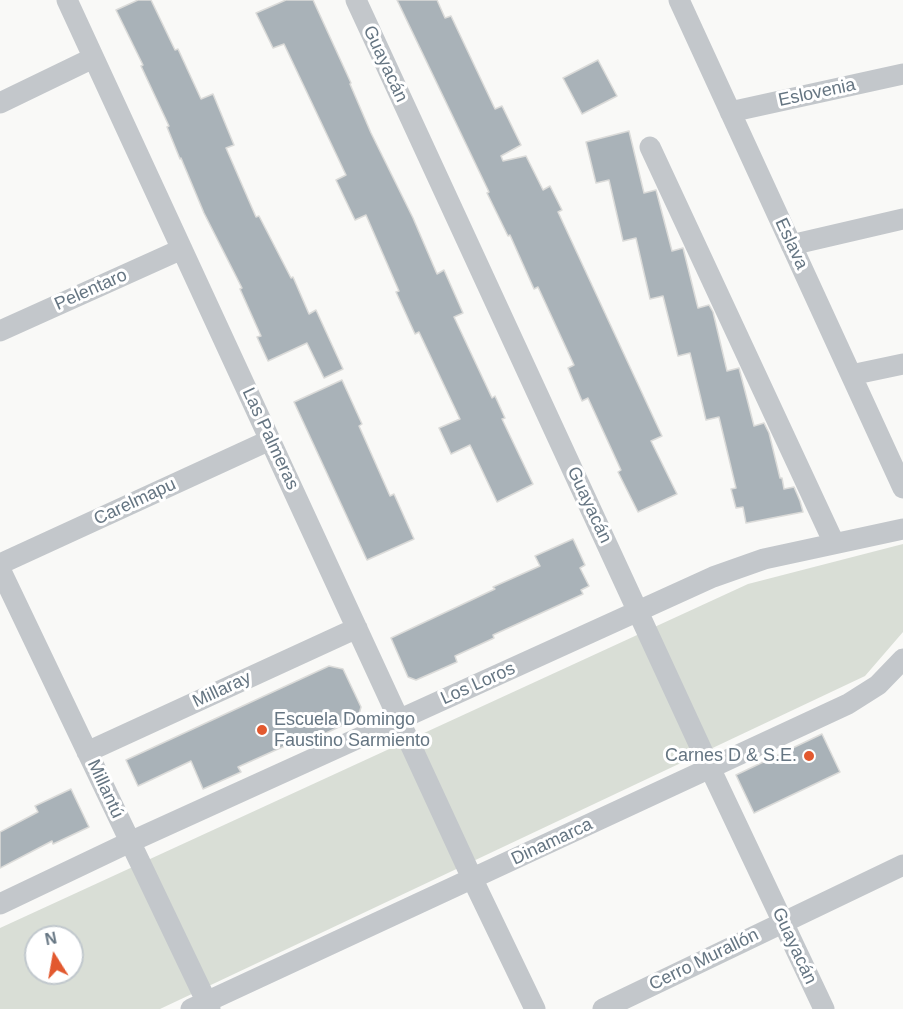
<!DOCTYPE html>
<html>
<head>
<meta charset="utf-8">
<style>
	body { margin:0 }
	#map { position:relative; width:903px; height:1009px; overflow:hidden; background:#f9f9f7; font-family:Helvetica,sans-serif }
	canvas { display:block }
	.north { position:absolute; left:24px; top:925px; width:60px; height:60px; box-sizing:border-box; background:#fff; border:2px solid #c1c8cd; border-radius:50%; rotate:349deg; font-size:16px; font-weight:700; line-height:24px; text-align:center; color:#657582 }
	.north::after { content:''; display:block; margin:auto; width:21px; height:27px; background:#e2592f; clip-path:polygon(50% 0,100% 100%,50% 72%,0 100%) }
</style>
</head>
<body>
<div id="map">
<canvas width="903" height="1009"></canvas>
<div class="north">N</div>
</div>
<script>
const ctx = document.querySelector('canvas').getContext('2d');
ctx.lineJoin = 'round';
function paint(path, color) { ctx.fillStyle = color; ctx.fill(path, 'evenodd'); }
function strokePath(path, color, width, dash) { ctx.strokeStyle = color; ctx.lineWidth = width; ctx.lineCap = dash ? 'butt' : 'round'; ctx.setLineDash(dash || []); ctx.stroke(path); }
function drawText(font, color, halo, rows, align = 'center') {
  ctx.font = font + ' Helvetica,sans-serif'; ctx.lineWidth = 6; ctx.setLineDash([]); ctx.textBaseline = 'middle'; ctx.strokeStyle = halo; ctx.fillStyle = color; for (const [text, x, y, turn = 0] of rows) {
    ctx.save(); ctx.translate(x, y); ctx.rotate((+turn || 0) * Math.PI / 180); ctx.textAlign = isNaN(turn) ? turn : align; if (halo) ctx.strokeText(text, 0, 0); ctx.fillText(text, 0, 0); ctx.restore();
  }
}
paint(new Path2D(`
	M903,544V632L865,676L160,1009H0V928L748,584ZM36,937H72V973H36Z`), '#d9ded6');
const building = new Path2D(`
	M138,0H151L175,50L178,49L201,99L213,94L234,145L226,148L256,217L259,216L291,278L293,277L309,314L316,310L343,369L324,378L307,343L268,361L257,337L261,336L240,289L242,288L204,213L181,158L180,159L167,127L169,126L141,66L143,65L116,10Z
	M286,0H313L351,83L350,84L371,133L413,218L437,274L444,270L463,313L454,317L492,398L495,396L505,418L502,419L533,484L497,502L470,445L451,454L439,428L460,419L419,332L415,334L396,292L399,291L366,215L355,220L336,180L346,175L284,44L273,48L256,13Z
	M397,0H437L445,18L451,16L495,109L502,106L521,145L501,156L503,161L526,156L543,190L550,186L562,210L558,212L662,436L651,441L677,494L638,512L618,472L621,470L588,398L582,401L568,368L574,365L538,287L534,289L510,235L508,236L487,193L489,192Z
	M598,60L617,96L582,114L563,78Z
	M629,131L644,193L656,190L672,251L683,248L698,308L709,305L713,312L727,371L739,368L754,426L764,423L769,433L780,478H782L784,489L794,487L800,501L803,512L746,523L743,507L736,508L731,489L736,488L719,417L706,420L690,353L678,356L663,296L650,299L636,238L623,241L609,180L596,183L586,142Z
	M342,380L362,424L359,426L390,496L394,494L414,539L367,560L294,402Z
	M573,539L585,565L580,568L589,586L581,590L583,594L493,635L494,638L455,656L457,662L416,680L408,677L391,638L495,589L493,587L540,566L535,556Z
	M329,666L343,669L361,707L358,718L309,741L307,736L238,767L241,772L203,789L191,761L138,786L126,760Z
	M822,734L840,772L754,813L736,775Z
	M71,789L89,827L53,844L52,841L0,868V832L38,812L35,806Z`);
paint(building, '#a9b2b8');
strokePath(building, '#dbdbd9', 1.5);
strokePath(new Path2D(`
	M67,0L472,878L535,1009
	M356,0L710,768L824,1009
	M679,0L903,488
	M0,103L93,58
	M730,112L903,74
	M650,147L834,543
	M791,245L903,219
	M0,331L182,249
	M851,375L903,364
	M0,564L270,440
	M0,569L210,1009
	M87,752L357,628
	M0,904L130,842L713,577L764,559L903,529
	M191,1009L848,704L878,685L903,659
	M603,1009L903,865`), '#c3c7cb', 21);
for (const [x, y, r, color] of [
	[262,730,6,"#e2592f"],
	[809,756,6,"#e2592f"]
]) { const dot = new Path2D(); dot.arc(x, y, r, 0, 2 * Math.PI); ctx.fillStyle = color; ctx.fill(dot); strokePath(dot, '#fff', 2); }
drawText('18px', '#657582', '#fff', [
	["Guayacán",385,64,65],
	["Eslovenia",817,93,-12],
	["Eslava",791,244,65],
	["Pelentaro",91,290,-24],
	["Las Palmeras",270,439,65],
	["Carelmapu",135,502,-25],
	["Guayacán",589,505,65],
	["Los Loros",478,684,-24],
	["Millaray",222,690,-25],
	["Millantú",105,789,65],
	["Dinamarca",552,842,-25],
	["Guayacán",794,946,65],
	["Cerro Murallón",704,960,-26]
]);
drawText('18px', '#657582', '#fff', [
	["Escuela Domingo",274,720],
	["Faustino Sarmiento",274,741],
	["Carnes D & S.E.",797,756,"right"]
], 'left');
</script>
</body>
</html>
